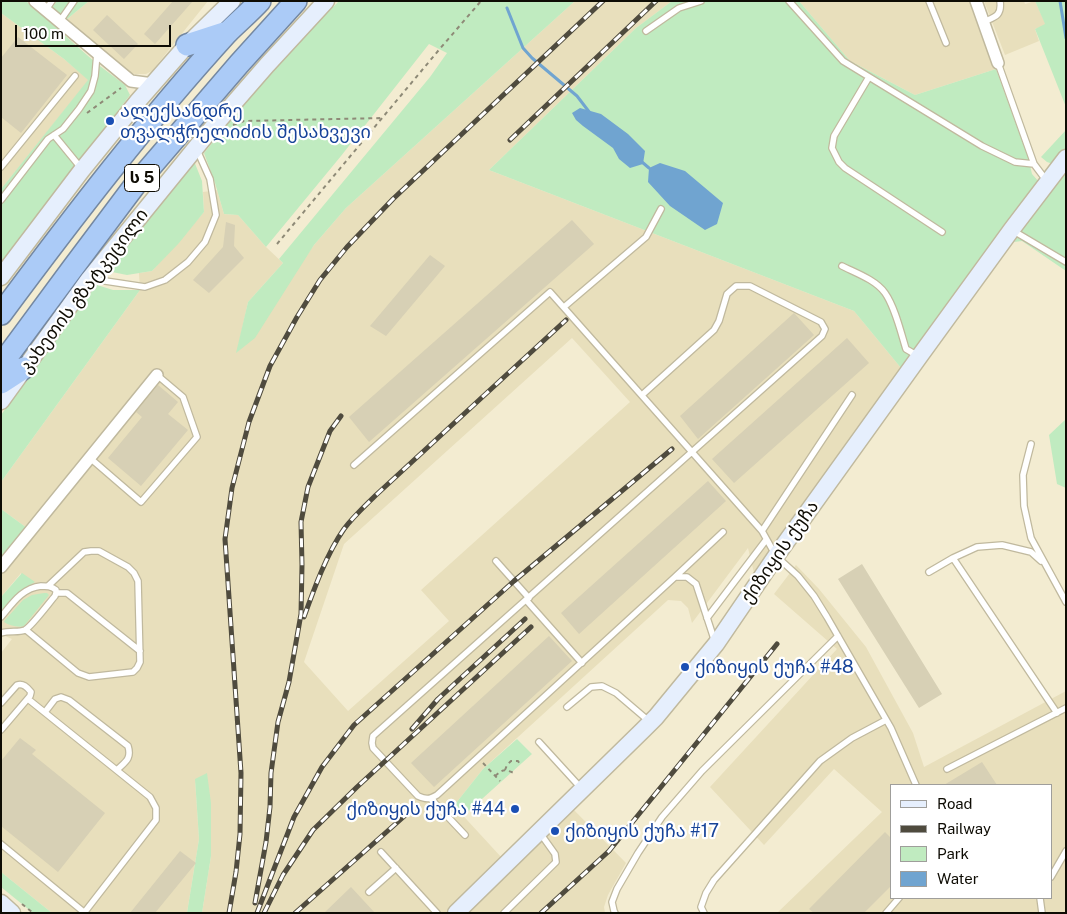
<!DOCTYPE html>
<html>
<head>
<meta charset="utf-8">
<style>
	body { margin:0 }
	#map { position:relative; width:1067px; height:914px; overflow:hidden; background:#f3ecd1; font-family:"Public Sans",sans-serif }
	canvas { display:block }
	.frame { position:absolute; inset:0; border:2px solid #0e0c04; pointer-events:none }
	.legend { position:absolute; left:890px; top:784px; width:162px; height:115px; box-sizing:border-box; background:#fff; border:1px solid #9f9e9b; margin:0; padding:6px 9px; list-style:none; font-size:15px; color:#0e0c04 }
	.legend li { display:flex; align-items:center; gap:10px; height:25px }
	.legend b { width:25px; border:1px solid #9f9e9b }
	.scale { position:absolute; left:15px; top:25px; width:156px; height:22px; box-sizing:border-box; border:2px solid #0e0c04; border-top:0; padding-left:6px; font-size:15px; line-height:18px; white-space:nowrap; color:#0e0c04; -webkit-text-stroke:4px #fff; paint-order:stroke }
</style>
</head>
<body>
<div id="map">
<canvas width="1067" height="914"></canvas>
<div class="frame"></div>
<ul class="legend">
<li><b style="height:6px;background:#e6effd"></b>Road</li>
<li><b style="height:6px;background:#4f4b3e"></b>Railway</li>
<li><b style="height:14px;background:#c0ebc0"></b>Park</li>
<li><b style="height:14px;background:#70a4d0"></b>Water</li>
</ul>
<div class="scale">100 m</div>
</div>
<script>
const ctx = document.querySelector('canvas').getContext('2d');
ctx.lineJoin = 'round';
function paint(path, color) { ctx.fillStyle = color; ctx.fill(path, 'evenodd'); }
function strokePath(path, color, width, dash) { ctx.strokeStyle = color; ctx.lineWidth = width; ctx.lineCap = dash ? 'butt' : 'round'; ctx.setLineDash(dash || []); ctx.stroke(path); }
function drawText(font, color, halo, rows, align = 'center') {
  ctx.font = font + ' "Public Sans","Noto Sans Georgian",sans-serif'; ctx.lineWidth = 4.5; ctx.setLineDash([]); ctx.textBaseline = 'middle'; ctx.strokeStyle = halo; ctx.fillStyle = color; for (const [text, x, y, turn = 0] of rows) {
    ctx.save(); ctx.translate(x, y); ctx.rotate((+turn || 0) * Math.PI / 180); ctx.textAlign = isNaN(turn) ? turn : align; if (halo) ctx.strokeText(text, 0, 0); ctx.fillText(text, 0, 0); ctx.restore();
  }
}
paint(new Path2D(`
	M89,1L146,2L208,1L152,71L146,74H136L129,73L66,20Z
	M575,1H672L636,28L489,170L854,311L901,368L754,573L748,548L692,623L688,608L681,601L668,600L483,769L456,803V808L502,858L445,913H202L211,856L195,779L199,839L187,913H52L1,872V653L12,639L5,636L1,637V614L21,590V573L1,597V573L32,534L27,528L1,509V482L140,290L139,273L152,271L204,212L203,192L217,190L224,214L238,215L266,247L283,263L248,302L237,352L314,245L346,208ZM572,338L630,402L421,590L449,621L348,711L304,662L344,544Z
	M799,1H970L996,69L915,95L850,61Z
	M984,1H1024L1025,4L1035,1L1046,25L1035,29L1039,41L1005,55Z
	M1,13L64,59L89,80L1,189Z
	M796,565L819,589L866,647L913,733L924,767L1066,691V913H777L882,812L834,769L764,845L710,787L837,649L774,594ZM891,785H1051V898H891Z
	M573,809L626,863L608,895L604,907L605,913H465Z`), '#e8dfbc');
paint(new Path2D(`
	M1,1H26L96,63L125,85L130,95L1,266V189L88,80L64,59L1,13Z
	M57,1H89L66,20L51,9Z
	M339,1H575L346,208L314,245L255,338L236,353L248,302L283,263L279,259L430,77L447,53L429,44L341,156L266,247L238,215L224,214L215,183L204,153L268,74Z
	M672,1H799L850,61L915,95L996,69L1028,157L1032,174L1040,183L901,368L854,311L489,170L636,28Z
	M1035,1H1066V107L1035,29L1045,24Z
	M1066,130V147L1053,164L1047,162L1041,157Z
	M194,161L202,181L204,212L179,243L152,271L127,275L107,271Z
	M1066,169V271L1022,241L1014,242Z
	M94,284L113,290H140L1,482V415Z
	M1066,419V488L1057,484L1049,435Z
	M1,509L27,528L1,560Z
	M22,573L35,582L21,590L1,614V597Z
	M44,593H47L49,595L24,626C19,628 8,625 4,622L5,620L23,600L32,595Z
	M517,739L532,754L463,816L456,808V803L483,769Z
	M207,773L211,803V856L202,913H187L199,839L195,779Z
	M1,872L52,913H33L1,887Z`), '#c0ebc0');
paint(new Path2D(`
	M580,108L601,114L628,134L645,151L643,164L630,168L619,159L613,148L583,126L576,120L572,113Z
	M660,163L685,171L723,203L717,224L705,230L670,206L648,182L649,168Z`), '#70a4d0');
strokePath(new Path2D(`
	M1060,1L1066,38
	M507,8L523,48L532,58L577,96L590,113
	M642,162L649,168`), '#70a4d0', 3);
paint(new Path2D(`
	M173,1H193L155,44L144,34Z
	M107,15L138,44L124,59L93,30Z
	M18,37L67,75L21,133L1,117V58Z
	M572,220L594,244L369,442L349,417Z
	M226,222L235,225L234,246L244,258L209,293L193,280L223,247Z
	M430,255L445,266L386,336L370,326Z
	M794,313L814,335L698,439L680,416Z
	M847,338L869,363L734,483L712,459Z
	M158,385L178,402L168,414L188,430L141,486L108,458L142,417L136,412Z
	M708,481L726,501L579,634L561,613Z
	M862,564L942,694L919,708L838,579Z
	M549,636L572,661L434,787L411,763Z
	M20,738L36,750L32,754L105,813L58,872L1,826V761Z
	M982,762L997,785H944Z
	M885,832L891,838V886L864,913H814L809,909Z
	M180,851L196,863L155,913H130Z
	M351,887L375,913H324Z`), '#d7d0b5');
const lane = new Path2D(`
	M789,1L843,61L982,146L1015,162L1034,164
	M929,1L946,43
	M45,11L52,1
	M60,21L74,1
	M983,22C995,17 1002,16 1000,1
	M646,31L679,8L701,1
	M998,63L1034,164L1046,180
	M869,77L834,136L832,148L839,162L845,168L942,232
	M54,135L81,168
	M1,167L75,76
	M1,200L48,139L63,129L79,109L91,91L95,76L97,53
	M1012,230L1066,262
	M842,266C856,273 876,280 885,293C895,307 901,333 906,349L918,356
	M92,279L145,287L165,280L188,262L205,242L216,215L210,179L197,150
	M564,307L646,237L661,209
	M642,395L714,330L719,321L727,294L736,286H750L821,322L825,329L822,336L373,736L372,743L373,748L418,796C425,799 429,800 437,795L675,577H687L696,584L715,642
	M1031,444L1023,475L1024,506L1031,538L1066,602
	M90,458L141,502L197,437L183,397L157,375
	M354,465L550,292L762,531L776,556L798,576L814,596L827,617L891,728L916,785
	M762,531L852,395
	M953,558L1057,713
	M496,561L529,598
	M929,572L953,558L977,547L1002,545L1031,552L1041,561
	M675,577L723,532
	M56,593H67L140,651
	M526,600L582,663
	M1,617C12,604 22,588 41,586C47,586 51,586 56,590V593L55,596C49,603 32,626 25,630C18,633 10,630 1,633
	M707,618L766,540
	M26,630L78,673L89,677L133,672L137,668L140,662L138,581L134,573L128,567L99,551H91L84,552L48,586
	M28,699L150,797L156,808V820L84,913
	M1,703L17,685C23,683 27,687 31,692L30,696L1,730
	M567,707L591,687L602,686L616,693L650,722
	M45,712L55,699L61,697L69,700L128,746C132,759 125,762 117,770
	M539,742L581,788
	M947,769L1066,708
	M431,799L465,835
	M1,844L85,913
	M381,852L437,913
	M1051,877L1066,851
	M369,892L396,868
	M1040,898L1042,913
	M504,913L556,862L555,854L540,833
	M615,913L614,911L612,902L617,889L638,853L662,817L702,771L838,636
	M704,913L701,907L706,893L714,880L820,761L852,738L886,720
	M886,913L899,898`);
const street = new Path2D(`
	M35,1L131,81L153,84
	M976,1L998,63
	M1,567L157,375`);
const secondary = new Path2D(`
	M1,277L82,170L138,101L187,45L232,1
	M1,401L89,279L207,134L267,65L326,1
	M1,903L12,913
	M456,913L643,730L656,717L716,644L776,556L919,357L1012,229L1066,158`);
const highway = new Path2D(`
	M187,45L227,32
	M1,314C73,217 146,122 227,33C238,22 250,12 260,1
	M1,365L72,269L135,185L239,64L296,1
	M1,383L24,368`);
strokePath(lane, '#c0b99e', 8);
strokePath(street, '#c0b99e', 14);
strokePath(secondary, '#c0b99e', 19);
strokePath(highway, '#7488a2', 24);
strokePath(new Path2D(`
	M87,113L121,88
	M233,125L244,121L383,118
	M277,244L438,51L481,1
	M483,763L500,781
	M505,770L507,765L511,761H518L521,766
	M495,776C503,769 504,769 514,773
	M22,904L33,913`), '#8e8a77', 2, [4, 4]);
strokePath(lane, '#fff', 5.5);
strokePath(street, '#fff', 11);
strokePath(secondary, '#e6effd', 16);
strokePath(highway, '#abcbf7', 21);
const rail = new Path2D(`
	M510,140L656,1
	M304,617C314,589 327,553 344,529C353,517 365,506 376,495L566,320
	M412,729L438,699L525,619
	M255,903L266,842L270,807L271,773L278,722L289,682L301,614L302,565L301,522L308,487L330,431L341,416
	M229,913L236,872L240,834L241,773L225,539L232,488L249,422L270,366L297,317L320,280L347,247L393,199L603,1
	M257,913L294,817L322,767L354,725L514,581L672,449
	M264,913L283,875L313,830L357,787L531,627
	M295,913L409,812
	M541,913L609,851L777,644`);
strokePath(rail, '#4f4b3e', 5);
strokePath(rail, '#fff', 3, [9]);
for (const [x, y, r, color] of [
	[110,121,5,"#1a4fb4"],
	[685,667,5,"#1a4fb4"],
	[515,809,5,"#1a4fb4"],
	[555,831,5,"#1a4fb4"]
]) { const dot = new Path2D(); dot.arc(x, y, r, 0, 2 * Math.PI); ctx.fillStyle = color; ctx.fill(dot); strokePath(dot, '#fff', 2); }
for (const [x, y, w] of [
	[142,178,35]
]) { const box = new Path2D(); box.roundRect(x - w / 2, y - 13.5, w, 27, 4); ctx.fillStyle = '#fff'; ctx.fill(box); strokePath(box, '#0e0c04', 1); }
drawText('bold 16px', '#0e0c04', null, [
	["ს 5",142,178]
]);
drawText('18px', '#164399', '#fff', [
	["ალექსანდრე",120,111],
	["თვალჭრელიძის შესახვევი",120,132],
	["ქიზიყის ქუჩა #48",695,667],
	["ქიზიყის ქუჩა #44",505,809,"right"],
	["ქიზიყის ქუჩა #17",565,831]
], 'left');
drawText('18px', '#0e0c04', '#fff', [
	["კახეთის გზატკეცილი",84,291,-53],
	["ქიზიყის ქუჩა",780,552,-55]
]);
</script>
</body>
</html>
